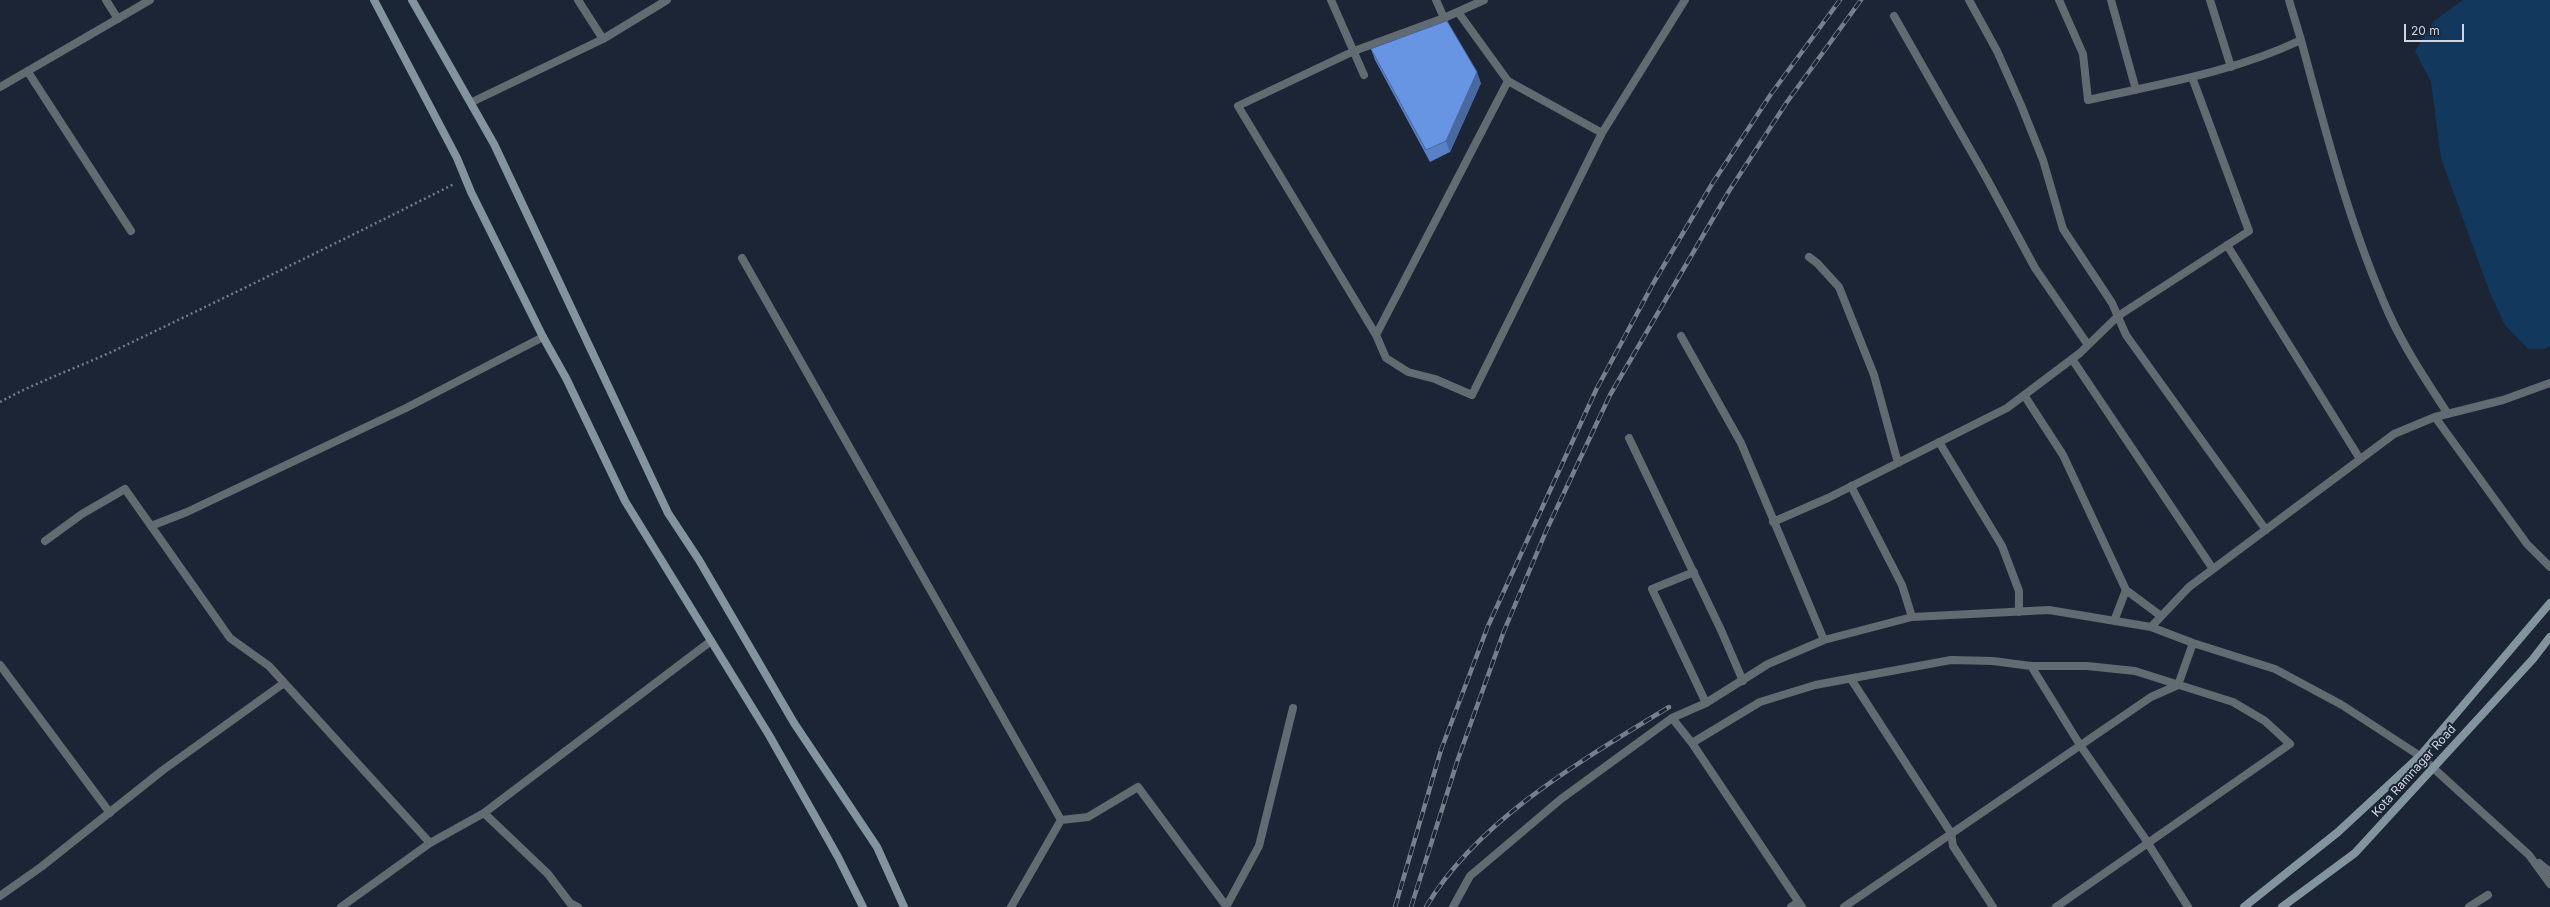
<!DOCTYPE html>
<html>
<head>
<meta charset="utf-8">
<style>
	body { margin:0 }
	#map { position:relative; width:2550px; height:907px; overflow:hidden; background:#1b2535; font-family:Inter,sans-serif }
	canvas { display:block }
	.scale { position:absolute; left:2404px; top:24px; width:60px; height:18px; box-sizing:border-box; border:2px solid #cfd6e1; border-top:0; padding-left:5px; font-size:12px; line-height:14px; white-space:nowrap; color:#cfd6e1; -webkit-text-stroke:3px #1b2535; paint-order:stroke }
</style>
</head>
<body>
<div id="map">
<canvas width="2550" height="907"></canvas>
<div class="scale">20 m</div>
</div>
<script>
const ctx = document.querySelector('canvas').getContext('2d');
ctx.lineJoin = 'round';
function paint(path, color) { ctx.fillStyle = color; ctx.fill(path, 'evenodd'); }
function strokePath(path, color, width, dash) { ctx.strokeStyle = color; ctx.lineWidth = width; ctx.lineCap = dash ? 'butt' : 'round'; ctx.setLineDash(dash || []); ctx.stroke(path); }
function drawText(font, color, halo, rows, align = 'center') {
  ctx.font = font + ' Inter,sans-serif'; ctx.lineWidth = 4; ctx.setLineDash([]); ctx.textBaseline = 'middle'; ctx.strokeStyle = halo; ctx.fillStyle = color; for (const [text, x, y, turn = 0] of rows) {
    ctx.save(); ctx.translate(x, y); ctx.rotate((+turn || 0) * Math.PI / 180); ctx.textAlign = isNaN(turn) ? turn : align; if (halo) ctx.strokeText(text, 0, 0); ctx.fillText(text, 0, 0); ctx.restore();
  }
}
paint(new Path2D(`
	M2463,0H2550V346L2545,349H2528L2505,325L2490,293L2441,158L2431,82L2415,51L2434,21Z`), '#12395d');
strokePath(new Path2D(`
	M0,402C40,380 83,366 124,346C235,293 345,239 454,184`), '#747c8a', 2.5, [2, 3]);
strokePath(new Path2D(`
	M106,0L118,19
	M578,0L603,39
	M1331,0L1364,75
	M1436,0L1444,18
	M1969,0L1997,51L2021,105L2043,160L2063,229L2112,303L2126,335L2266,530
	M2059,0L2083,54L2088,100C2160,84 2234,72 2301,40C2326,133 2350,227 2389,314C2405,349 2427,382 2448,414
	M2111,0L2136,90
	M2210,0L2231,67
	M2289,0L2301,40
	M1458,12L1508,81L1376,335L1238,106L1354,51L1444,18L1484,0
	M1894,16L1987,179L2035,268L2088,345
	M28,72L131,231
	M1508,81L1602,133
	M0,87L150,0
	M472,102L603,39L667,0
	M2227,245L2360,459
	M1809,257L1817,263L1839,287L1874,375L1898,463
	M742,258L1061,820
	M1376,335L1386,358L1408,372L1435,379L1472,395L1602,133L1685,0
	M1681,336L1741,443L1824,640
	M2072,359L2213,569
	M2024,395L2063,455L2126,590L2161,616
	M2435,417L2527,544L2550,567
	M1629,438L1721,630L1743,681
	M1939,442L2002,546L2019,591V612
	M1851,486L1902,585L1912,617
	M1773,522L1828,498L2007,408L2080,353L2118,316L2249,231L2192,77
	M151,526L187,512L406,408L543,337
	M45,541L82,514L125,489L230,638L269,666L430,843
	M1694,572L1652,589L1706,703
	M2114,621L2126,590
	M2151,627L2189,587L2394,434L2435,417L2503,400L2550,383
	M0,665L110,813
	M2031,666L2080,745L2144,837L2188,907
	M1851,679L1951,833L1953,846L1993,907
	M1672,718L1692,743L1802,907
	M1692,743L1760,702L1815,685L1951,660L1993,661L2031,666H2087L2135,671L2233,702L2265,721L2290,744L2056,907
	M484,813L548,874L570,903L578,907
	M2539,863L2550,872
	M0,896L41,867L163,770L284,683
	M341,907L430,843L484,813L711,641
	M1011,907L1061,820L1088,817L1138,787L1226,906
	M1226,907L1259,846L1293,708
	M1453,907L1470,876L1561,799L1672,718L1706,703L1768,664L1824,640L1912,617L2049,610L2151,627L2193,643L2275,669L2342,705L2420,756L2529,855L2550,884
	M1791,907L1798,902
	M1844,907L2151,697L2178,685L2193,643
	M2469,907L2488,895`), '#626b72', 8);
strokePath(new Path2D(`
	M374,0L457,158L471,192L543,337L566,378L625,501L769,735L838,857L863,907
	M412,0L494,144L668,513L699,560L794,723L877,847L904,907
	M2244,907L2338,832L2420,756L2550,603
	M2282,907L2355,853L2533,659L2550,637`), '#84949e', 8);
const rail = new Path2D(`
	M1395,907L1441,750L1488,626L1596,390L1654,282L1712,184L1771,94L1840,0
	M1411,907L1458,759L1504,631L1547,529L1610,395L1729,191L1787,102L1861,0
	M1426,907C1478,819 1584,759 1669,707`);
strokePath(rail, '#767f8c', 4.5);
strokePath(rail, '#1b2535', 3, [9]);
paint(new Path2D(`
	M1371,49L1481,83L1450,152L1430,162L1375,60Z`), '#597fc4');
paint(new Path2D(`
	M1477,72L1481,83L1450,152L1446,141Z`), '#4968a0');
const building = new Path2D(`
	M1447,21L1477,72L1446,141L1426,150L1371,49Z`);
paint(building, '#6894e4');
strokePath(building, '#4968a0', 1);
drawText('12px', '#cfd6e1', '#1b2535', [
	["Kota Ramnagar Road",2414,771,-48]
]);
</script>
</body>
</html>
